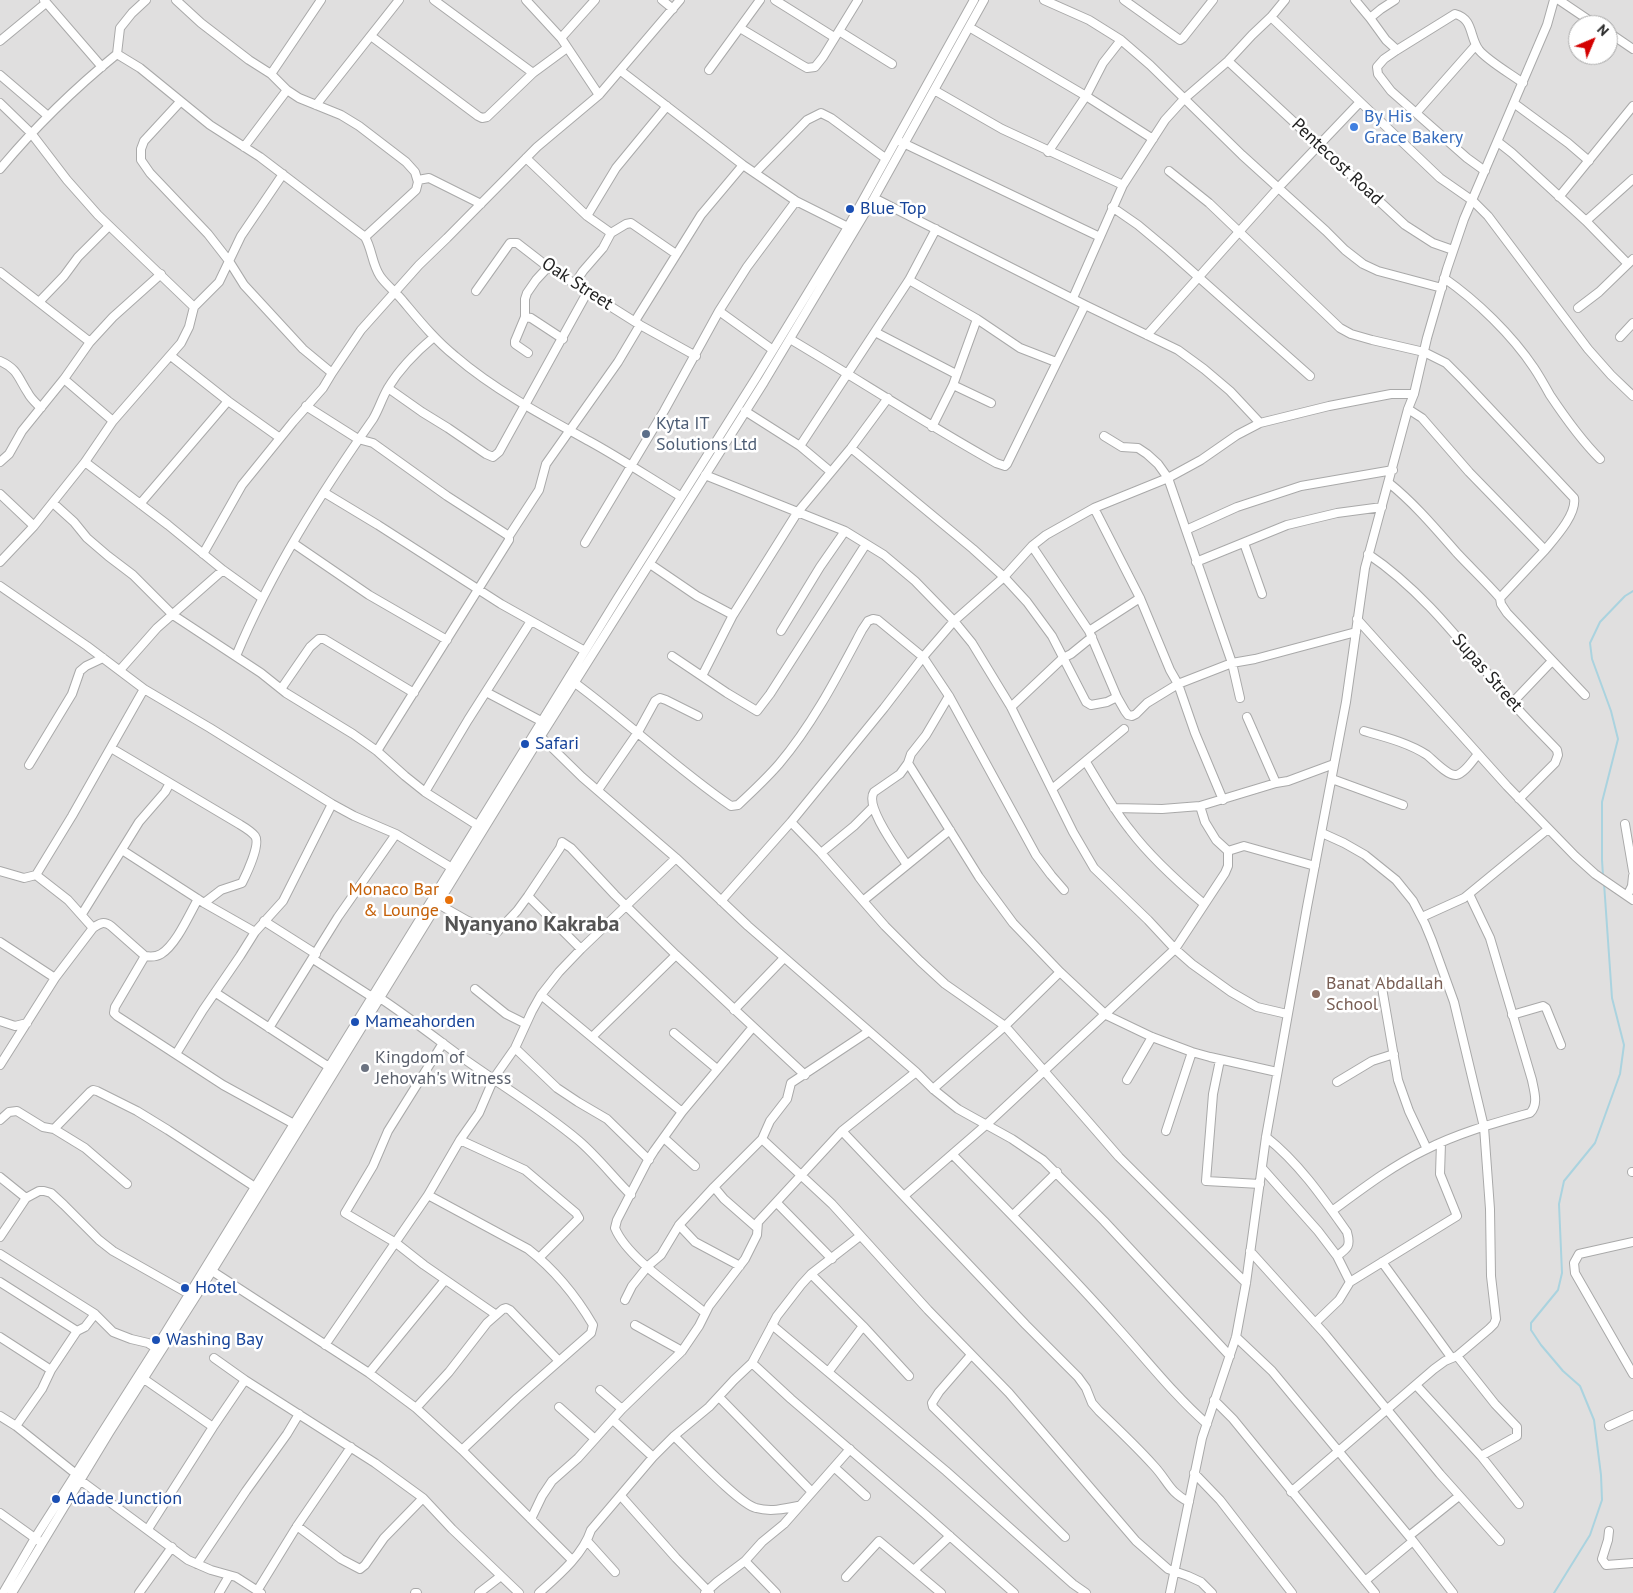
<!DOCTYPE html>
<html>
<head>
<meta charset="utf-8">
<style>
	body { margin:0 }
	#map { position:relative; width:1633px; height:1593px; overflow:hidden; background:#f2efe9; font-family:"PT Sans",sans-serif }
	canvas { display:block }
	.north { position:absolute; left:1568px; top:15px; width:50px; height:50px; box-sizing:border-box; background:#fff; border:1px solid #a7a7a7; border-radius:50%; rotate:45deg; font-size:14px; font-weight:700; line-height:20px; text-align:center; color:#222 }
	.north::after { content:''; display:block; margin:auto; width:18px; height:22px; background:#d40000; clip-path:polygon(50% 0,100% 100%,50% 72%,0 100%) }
</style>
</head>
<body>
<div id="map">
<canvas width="1633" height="1593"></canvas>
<div class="north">N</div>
</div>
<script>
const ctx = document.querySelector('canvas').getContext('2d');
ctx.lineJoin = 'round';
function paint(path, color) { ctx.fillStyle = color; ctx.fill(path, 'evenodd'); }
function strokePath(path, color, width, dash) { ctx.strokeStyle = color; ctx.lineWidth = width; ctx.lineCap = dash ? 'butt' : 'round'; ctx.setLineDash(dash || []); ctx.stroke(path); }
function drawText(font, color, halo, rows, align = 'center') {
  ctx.font = font + ' "PT Sans",sans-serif'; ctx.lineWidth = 5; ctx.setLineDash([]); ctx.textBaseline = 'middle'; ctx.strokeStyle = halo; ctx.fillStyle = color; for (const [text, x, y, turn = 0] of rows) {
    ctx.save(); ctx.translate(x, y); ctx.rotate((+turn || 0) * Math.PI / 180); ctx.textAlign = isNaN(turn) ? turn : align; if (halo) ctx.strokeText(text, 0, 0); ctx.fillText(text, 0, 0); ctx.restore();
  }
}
paint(new Path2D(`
	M0,0H1633V1593H0ZM1578,25H1608V55H1578Z`), '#e0dfdf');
strokePath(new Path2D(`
	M1603,876L1602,860V802L1618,739L1611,711L1592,659L1590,643L1600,622L1625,596L1633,591
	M1554,1593L1590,1535L1602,1500L1601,1475L1594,1420L1580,1386L1563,1371L1541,1345L1531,1330V1323L1558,1290L1562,1273L1559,1204L1564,1181L1595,1143L1620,1074L1624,1045L1612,998L1604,883`), '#aad3df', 2);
const minor = new Path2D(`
	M44,0L102,67
	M176,0L201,23L249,60L271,74L287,90L299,98L341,115L359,126L406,162L415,172L418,182L416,190L365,237
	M434,0L533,73
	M526,0L561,38L599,95
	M662,0L673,9
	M775,0L834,37
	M1044,0L1089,20L1121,40L1150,65L1242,155L1326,231L1345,250L1363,264L1378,271L1442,288
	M1124,0L1180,40L1183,38L1213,0
	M1355,0L1370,18L1381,9L1395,0
	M1559,0L1596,25
	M1271,17L1440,178L1473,201L1488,216L1588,349L1611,375L1633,396
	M1370,18L1386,40L1397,50
	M969,27L1086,96L1153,139
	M740,28L800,64L807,68L815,67L823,57L858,0
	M839,31L892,64
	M1608,32L1633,49
	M371,36L478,116L482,118L487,117L533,73L567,48
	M561,38L595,0
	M0,41L46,3
	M117,54L140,68L210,125L260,157L365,237C372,249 372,264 380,276C386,285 396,292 403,301C419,320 435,340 455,356C493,389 545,417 589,441C620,458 650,478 680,496
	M1228,61L1405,225L1433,243L1453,250
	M709,70L760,0
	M621,71L743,165L796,201L848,227
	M271,74L321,0
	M0,75L48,116
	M934,90L1002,129L1123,185
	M180,102L144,141L141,149V160L150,173L208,234L229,261L244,285L303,349L332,373
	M0,103L31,133L67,180L98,215L194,307
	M1515,104L1568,143L1589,161
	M316,105L399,0
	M1416,113L1476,45
	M901,142L1100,237
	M1498,142L1512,153L1586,221L1628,264
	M244,147L287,90
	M1048,152L1086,96L1103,63L1121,40
	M526,158L587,216L611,233L626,224L631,223L676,254
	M0,169C35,127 74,89 117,54L120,28L132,13L146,0
	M1169,171L1209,203L1340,328L1351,334L1372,340L1424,352L1446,363L1463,380L1574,498C1577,514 1555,538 1545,550
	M1485,171L1467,158L1391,91L1378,74L1377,67L1384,59L1397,50L1455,14C1474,19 1469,37 1479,50C1488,61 1511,74 1523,83
	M755,173L807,120L821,113L831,118L885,158
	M418,180L429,178L481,204
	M1559,197L1633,106
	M874,198L1085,305L1178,350L1204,369L1230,391L1260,423
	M1112,207L1138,225L1168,250L1310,376
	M587,216L616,168L667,106
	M1586,221L1633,179
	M0,272L90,342
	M1444,278C1477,301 1512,335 1534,368C1540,377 1545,386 1550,395C1564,416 1582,441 1600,459
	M909,280L977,319L1020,348L1056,362
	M575,283L583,271L603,248L611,233
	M476,291L510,243H517L548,267L640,325L696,356
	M1073,298L1123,185L1165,120L1184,99L1228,61L1252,35L1271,17L1285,0
	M39,302L64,276L78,257L109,226
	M1578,308L1599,292L1633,259
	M719,311L773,350
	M525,317L531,318L563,339
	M635,321L701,215L743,165
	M875,332L956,374
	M1147,335L1279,187L1360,102
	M1620,337L1633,323
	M790,339C859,380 926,424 996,463L1005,466L1007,464L1085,305
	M528,353L515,344V341L525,317V299L527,293L536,280L548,267
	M171,356L228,401L280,438
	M0,361C18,369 18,378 28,393C31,399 36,403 41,408
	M64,379L113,421
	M953,385L991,403
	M388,388L422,412L448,428L486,454L493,457L499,452L588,291
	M306,406L358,439L373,443L447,496L509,536
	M1408,409L1422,418L1469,472L1545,550L1500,598
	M745,411L800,446L831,472
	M932,427L953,385L977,319
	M1104,436L1122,447L1138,448L1147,454L1158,464L1168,478L1232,663L1240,698
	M800,446L909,280L936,229
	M851,448L973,549L1004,577L1027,602L1052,636L1086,702L1091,705L1107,702L1117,697
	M0,462L9,454L22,431L64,379L90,342L113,317L161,274
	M85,462L168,525L223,570L262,598
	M705,475L845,531L884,555L915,581L954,621L972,643L1011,707L1073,832L1094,868L1148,920L1175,949L1192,964L1231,992L1257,1007L1287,1014
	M1389,483C1415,504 1435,528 1457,553C1471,568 1486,582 1500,598L1501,604L1507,613L1585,695
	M325,493L378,525L501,604L585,651
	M0,494L34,526
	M53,503L74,522L87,538L108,556L133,575L173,615L261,673L286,693L353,734L377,751L405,776L425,792L477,825
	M140,504L228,401
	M1094,508L1140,598L1170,670L1178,684L1195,733L1223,800
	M1186,530L1237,507L1301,486L1393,470
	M293,543L369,595L447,640
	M585,543L664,411L719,311L747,267L796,201
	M1244,543L1262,594
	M1032,546L1089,631L1117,697L1125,711L1128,715L1132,716L1136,714L1147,703L1178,684L1232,663L1255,659L1356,632
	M203,554L242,485L293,422L323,388L332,373L361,330L419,265L447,238L537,147L599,95L680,0
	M1368,554C1425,592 1466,649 1510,700C1525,718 1541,733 1557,750L1558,755L1555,763L1519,799
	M0,562L34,526L85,462L113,421L181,343L189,327L194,307L219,282L241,236L283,174
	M1196,562L1287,525L1337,513L1382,507
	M650,564L697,596L733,615
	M0,586L87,646L144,689L210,728L332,804L354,816L396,834L452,868
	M1357,619L1507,786L1575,856L1595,874L1633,900
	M781,631L820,567L845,531
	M1089,631L1140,598
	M236,656C271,572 321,493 373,419C379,409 382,398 388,388C400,368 416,352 434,337
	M672,656L727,693L757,711L770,694L866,544
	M120,670L157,628L223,570
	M702,676L733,615L797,513L851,448L888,398
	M575,683C629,723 677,769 731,806L738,805C752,792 766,779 779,764C813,724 838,675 862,630L868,621L873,619L878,620L923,657L949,696L1036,855L1051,875L1064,890
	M281,689L310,647L319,639H324L414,693
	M486,692L541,721
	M1512,703L1552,661
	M1011,707L1063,658L1071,654L1092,637
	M1247,717L1276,783
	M1364,731C1385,737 1409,743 1427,755C1433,760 1448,776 1456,775C1464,774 1473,760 1478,754
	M538,734L582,777L676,858L748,926L916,1072L933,1089L958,1109L1012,1139L1043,1160L1104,1221L1230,1356
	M111,748L239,824C244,827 251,831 255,836C261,844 246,875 242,883L221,890L204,903
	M377,751L509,540V536L539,490L546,464L618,362L640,325
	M1086,762C1100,785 1113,809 1130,830C1151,858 1178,882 1204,904
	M908,763L979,877L1013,923L1060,972L1106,1015L1152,1037L1192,1052L1210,1057L1277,1072
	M29,765L72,694L80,671L86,666L103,658
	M1332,779L1403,805
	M1052,789L1124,729
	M598,790L638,732L655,701L660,698L666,700L698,716
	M425,792L468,720L531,621
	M1114,808L1162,809L1200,806L1276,783L1288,781L1334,764
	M791,822L821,853L885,926L920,961L945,984L1005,1026L1119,1157L1246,1283
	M1625,824L1633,871
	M1322,833L1344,843L1365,855L1396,880L1413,901L1425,924L1432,941L1454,1002L1484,1127L1490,1209L1491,1276L1496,1319L1494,1324L1489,1329L1457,1356
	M122,850L204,903L255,932
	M1228,851L1244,846L1315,866
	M821,853L854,826L873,807
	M907,865C898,851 864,806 874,792L900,774L908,763L911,754L926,735L949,696
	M0,871L24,878L36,875L72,816L144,689
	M36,875L68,900L93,928
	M528,896L581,949
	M1627,896L1632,886L1633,876
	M864,900L950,830
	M721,901L791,822L884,708L923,657L954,621L1004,577L1032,546L1046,535L1094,508L1168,478L1201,460L1237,435L1260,423L1329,406L1391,394H1414
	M438,904L468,921L497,932L517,911L528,896L560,848L562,842L571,848L615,895L676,955L805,1075
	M82,914L139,822L165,792L170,783
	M1422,917L1464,898L1548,829
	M264,921L316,954
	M0,942L55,978
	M145,956C151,957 156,957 161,954C176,945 189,915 198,899
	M313,959L372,997
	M1381,982L1398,1080L1409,1111L1427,1149
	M475,989L506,1014L526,1024
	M216,993L329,1067
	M541,995L682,1112
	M380,998C407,1016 433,1036 460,1056C499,1084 541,1109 578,1140C597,1156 613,1177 631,1195
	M734,1010L784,958
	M1512,1015L1543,1006L1546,1008L1561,1045
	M0,1021L15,1026L27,1023
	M269,1028L338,917L396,834
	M674,1033L717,1069
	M592,1037L676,955
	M443,1043L388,1131L373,1166L345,1213L396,1243L424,1265L495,1314
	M515,1048L557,1088L578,1102L607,1119L649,1160
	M176,1054L203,1010L240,956L255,932L283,901L332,804
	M1220,1060L1213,1094L1206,1181L1260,1184
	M0,1065L55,978L93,928C100,923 104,921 111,926L145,956L115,1007L114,1013L117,1016L223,1085L294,1124
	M1127,1080L1152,1037
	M1337,1082L1372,1061L1394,1054
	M933,1089L1005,1026L1060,972
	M0,1120L9,1112L17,1111L43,1127L54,1129L85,1148L127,1184
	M54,1129L90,1092L93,1090L97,1091L137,1111L168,1130L255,1187
	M842,1131L1026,1325L1078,1377L1086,1388L1092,1403L1099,1411C1118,1429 1137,1447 1154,1466C1168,1481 1169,1492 1189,1502
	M1166,1131L1192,1052
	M1266,1137C1299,1163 1323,1198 1347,1232C1351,1246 1348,1248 1337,1256
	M664,1138L695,1166
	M762,1139L832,1204L928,1310L1009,1393L1136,1541L1168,1569L1188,1576L1201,1582L1212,1593
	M460,1140L525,1170L576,1213L579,1218L539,1258
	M953,1155C1008,1211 1064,1267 1116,1326C1146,1359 1173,1394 1207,1424
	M1262,1168L1318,1231L1337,1256L1350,1282L1339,1300L1315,1323
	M1632,1172H1633
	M0,1177L26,1198L39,1191H44L51,1193L64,1205L99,1240L113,1251L189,1294
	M714,1187L724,1199L756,1227
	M428,1195L528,1249C555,1270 576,1296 593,1325L591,1333L517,1398L462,1450
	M904,1196L987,1124L1175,949L1225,873L1228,866V851L1216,840L1205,822L1200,806
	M777,1203L832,1259
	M1332,1211C1362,1189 1392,1166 1425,1150C1458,1133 1495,1123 1530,1113C1539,1104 1534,1091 1532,1080L1490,938L1469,894
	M1013,1215L1057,1172
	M679,1225L695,1242L740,1266
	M0,1237L26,1198
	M1633,1242L1579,1254L1574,1263L1575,1273L1633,1374
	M1250,1251L1325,1334L1440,1474L1500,1541
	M0,1254L95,1314L113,1332L131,1339L148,1343L156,1348
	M1382,1262L1451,1357
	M209,1269L369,1373L416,1408L462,1450L572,1560
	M811,1274L863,1326L909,1376
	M0,1282L77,1331
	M1350,1282L1457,1216L1440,1174L1441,1143
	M625,1300L632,1286L648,1266L661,1255L679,1225L714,1187L762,1139L770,1121L787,1099L791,1083L868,1032
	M704,1312C679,1291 627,1258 615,1228L617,1220L647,1162L654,1151L682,1112L753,1027
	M635,1325L682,1351
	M772,1325L946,1471L1073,1584L1086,1593
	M0,1337L51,1370
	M1236,1337L1272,1371L1413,1541L1453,1593
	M325,1345L428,1195L460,1140L479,1113L494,1078L515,1048L532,1011L541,995L559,972L581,949L676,858
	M971,1355L939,1392L932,1403L933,1407L1065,1537
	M214,1358L245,1380L375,1463L423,1498L452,1529L519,1593
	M752,1363L791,1399L925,1514L1014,1593
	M829,1371L863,1326
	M369,1373L445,1280
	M144,1379L213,1427
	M1416,1385L1481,1456L1519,1504
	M600,1390L622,1409
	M719,1397L812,1492
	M1214,1400L1233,1419L1375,1593
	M559,1407L595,1439
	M416,1408L449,1372L487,1323L503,1309L506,1308L510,1310L559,1361
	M0,1416L16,1426L76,1474
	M613,1420L653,1457
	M16,1426L42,1389L51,1370L77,1331L85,1327L95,1314
	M1609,1426L1633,1415
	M674,1436C689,1450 739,1504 756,1508C770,1512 784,1509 798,1506
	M834,1467L866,1496
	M1194,1473L1220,1500L1292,1593
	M80,1480L188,1560L211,1570L236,1577L261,1593
	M1291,1492L1434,1369L1445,1361L1457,1356L1495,1404L1517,1427V1436L1481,1456
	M621,1496L676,1558L710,1593
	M0,1513L39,1541
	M531,1519L542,1496L552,1481L578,1458L622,1409L682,1351L699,1326L709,1306L745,1259L757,1235L758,1222L842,1131L916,1072
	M297,1526L341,1559L360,1569L365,1565L384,1538L423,1498
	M148,1529L213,1427L245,1380
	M1609,1531L1608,1540L1602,1559L1606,1565L1633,1563
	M1409,1536L1459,1496
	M588,1542L615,1572
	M745,1561L776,1593
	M197,1564L246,1491L287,1434L299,1414
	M914,1570L950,1536
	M846,1577L879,1541L941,1593
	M1365,1581L1413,1541
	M257,1591L297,1526L351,1447
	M3,1593L35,1538L156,1348L617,599L756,378L848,227L974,0
	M12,1593L109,1433L212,1271L541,736L764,382L874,198L984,0
	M139,1593L172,1547
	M219,1593L229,1576
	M415,1593H417
	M479,1593L501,1576
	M539,1593C558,1576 583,1555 591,1530L653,1457L674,1436L709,1407L734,1380L752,1363L777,1316L801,1285L811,1274L860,1236
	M705,1593L717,1582L745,1561L762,1542L784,1524L850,1449
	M1170,1593L1202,1438L1236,1337L1246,1283L1266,1137L1307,907L1346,702L1365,568L1408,409L1414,394L1427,338L1447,269L1464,219L1547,25L1554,0`);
strokePath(minor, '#a9a9a9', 10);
strokePath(minor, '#fff', 8);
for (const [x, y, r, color] of [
	[1354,127,5,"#3f7fe0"],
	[850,209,5,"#1a4fb4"],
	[646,434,5,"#5c6f8a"],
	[525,744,5,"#1a4fb4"],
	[449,900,5,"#e8710a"],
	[1316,994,5,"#8d6e63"],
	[355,1022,5,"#1a4fb4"],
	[365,1068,5,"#6b7280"],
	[185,1288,5,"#1a4fb4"],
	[156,1340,5,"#1a4fb4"],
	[56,1499,5,"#1a4fb4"]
]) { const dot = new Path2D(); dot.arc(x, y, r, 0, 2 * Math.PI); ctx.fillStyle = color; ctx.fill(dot); strokePath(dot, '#fff', 2); }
drawText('18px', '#366cbe', '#fff', [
	["By His",1364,117],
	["Grace Bakery",1364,138]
], 'left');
drawText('18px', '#222', '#fff', [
	["Pentecost Road",1337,162,43],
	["Oak Street",577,284,33],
	["Supas Street",1487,673,49]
]);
drawText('18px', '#164399', '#fff', [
	["Blue Top",860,209],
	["Safari",535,744],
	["Mameahorden",365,1022],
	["Hotel",195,1288],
	["Washing Bay",166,1340],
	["Adade Junction",66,1499]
], 'left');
drawText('18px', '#4e5e75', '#fff', [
	["Kyta IT",656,424],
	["Solutions Ltd",656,445]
], 'left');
drawText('18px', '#c56008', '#fff', [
	["Monaco Bar",439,890],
	["& Lounge",439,911]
], 'right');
drawText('18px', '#785e54', '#fff', [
	["Banat Abdallah",1326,984],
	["School",1326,1005]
], 'left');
drawText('18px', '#5b616d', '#fff', [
	["Kingdom of",375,1058],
	["Jehovah's Witness",375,1079]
], 'left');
drawText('bold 22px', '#555', '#fff', [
	["Nyanyano Kakraba",532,925]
]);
</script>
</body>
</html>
